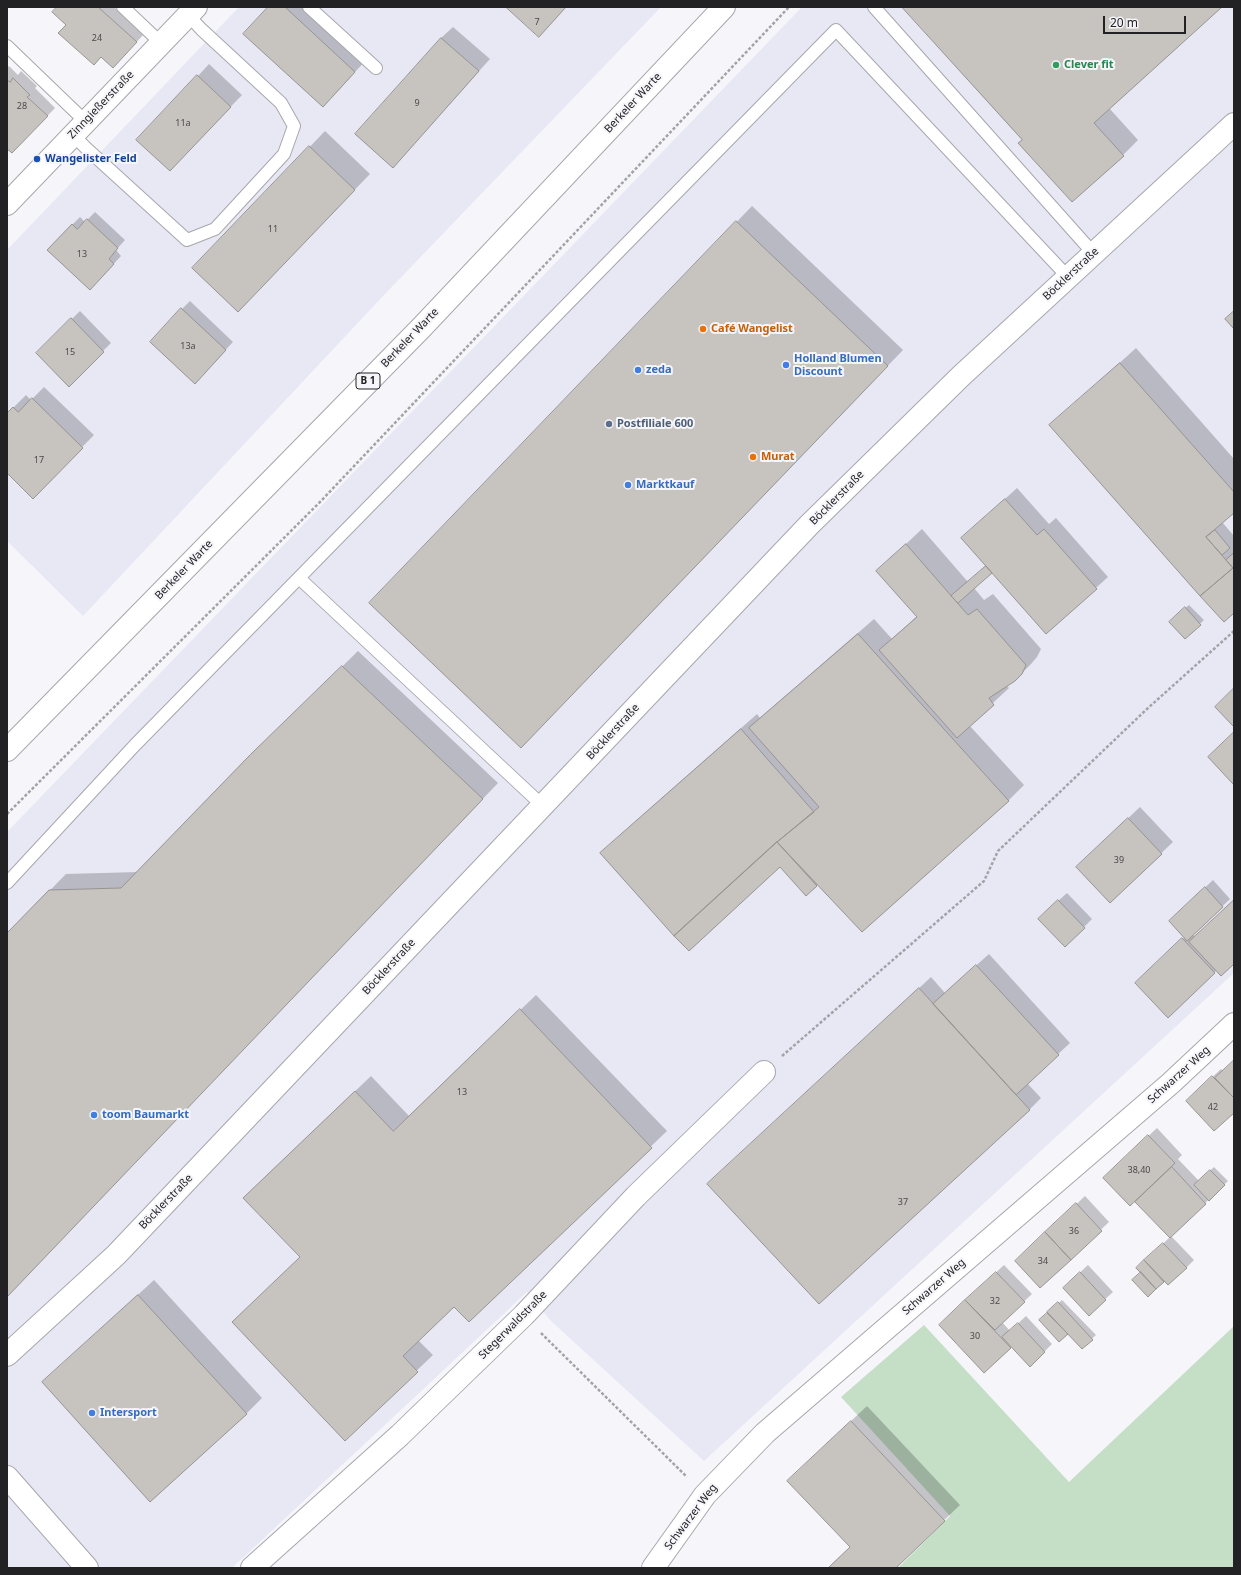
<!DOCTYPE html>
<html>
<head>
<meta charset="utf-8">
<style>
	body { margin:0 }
	#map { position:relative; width:1241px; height:1575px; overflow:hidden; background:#f5f5fa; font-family:"Noto Sans",sans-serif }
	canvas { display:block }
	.frame { position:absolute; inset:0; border:8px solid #222224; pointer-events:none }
	.scale { position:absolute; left:1103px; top:16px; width:83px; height:18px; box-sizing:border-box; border:2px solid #222224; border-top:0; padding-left:5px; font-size:12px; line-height:14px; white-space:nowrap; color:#222224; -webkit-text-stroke:3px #f5f5fa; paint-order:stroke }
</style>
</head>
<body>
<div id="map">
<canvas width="1241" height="1575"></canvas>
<div class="frame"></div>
<div class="scale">20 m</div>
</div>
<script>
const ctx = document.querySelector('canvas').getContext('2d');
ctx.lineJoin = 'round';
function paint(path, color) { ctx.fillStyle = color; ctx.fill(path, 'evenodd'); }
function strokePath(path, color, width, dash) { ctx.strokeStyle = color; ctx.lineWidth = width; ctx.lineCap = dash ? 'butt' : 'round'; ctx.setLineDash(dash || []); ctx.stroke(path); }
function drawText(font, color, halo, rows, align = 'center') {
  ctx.font = font + ' "Noto Sans",sans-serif'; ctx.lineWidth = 4; ctx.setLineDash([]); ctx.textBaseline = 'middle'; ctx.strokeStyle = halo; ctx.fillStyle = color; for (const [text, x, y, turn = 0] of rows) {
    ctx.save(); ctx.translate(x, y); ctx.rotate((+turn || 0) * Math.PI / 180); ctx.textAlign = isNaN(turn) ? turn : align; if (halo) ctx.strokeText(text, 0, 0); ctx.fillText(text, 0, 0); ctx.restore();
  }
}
paint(new Path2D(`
	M239,7H661L384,295L83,616L7,541V250Z
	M802,7H1234V973L704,1461L551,1321L527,1292L232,1568H7V832Z`), '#e7e8f4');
paint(new Path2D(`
	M924,1325L1069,1482L1234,1326V1568H898L950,1516L841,1397Z`), '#c4dfc6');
paint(new Path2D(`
	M58,7H114L144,34L121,59L67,25Z
	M269,7H310L366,60L335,94Z
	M903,7H1221L1109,108L1138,140L1123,155L1024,140Z
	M453,27L490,59L393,166L441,38Z
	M209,64L242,95L181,158L198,76Z
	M9,66L18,75L21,71L37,86L35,88L55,108L12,152L7,147V68Z
	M325,131L370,174L253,295L193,268Z
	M752,206L903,350L536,732L370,603Z
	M95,212L125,240L116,250L121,256L98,281L72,225L80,217L85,222Z
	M190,301L233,342L202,375L182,309Z
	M80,311L111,343L69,385L37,353Z
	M1136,348L1234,459V511L1222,522L1234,536V612L1051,425Z
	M44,387L94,435L33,497L7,472V414L26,395L31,400Z
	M1017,488L1049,524L1056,518L1108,577L1046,633L992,572L974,588L984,600L993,594L1041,649L1037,657L1031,664L1015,680L1007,686L1009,688L969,725L1024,785L1008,801L818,884L806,895L780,866L601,853L617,838L757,714L760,718L874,619L892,639L917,616L877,571L922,529L968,582L987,565L962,538Z
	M1189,605L1204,620L1185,638L1174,618Z
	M358,651L498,783L7,1296V934L66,874L138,872L251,756Z
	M1140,807L1173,842L1110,902L1089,855Z
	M1213,880L1230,899L1193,934L1195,937L1234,900V963L1217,970L1168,1016L1144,975L1185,937L1178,913Z
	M1067,893L1092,919L1065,946L1047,911Z
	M989,954L1070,1043L1027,1083L1041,1098L1029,1110L708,1184L931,977L945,993Z
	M536,995L667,1131L469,1321L454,1305L418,1340L433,1355L345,1439L301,1257L260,1182L371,1076L409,1116Z
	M1234,1061V1111L1195,1093L1221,1069L1223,1071Z
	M1157,1128L1182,1155L1178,1159L1199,1181L1214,1167L1228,1181L1171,1236L1194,1260L1186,1268L1165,1280L1148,1296L1142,1272L1138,1268L1170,1237L1135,1200L1112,1170Z
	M1085,1196L1109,1222L1040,1287L1024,1254Z
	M1004,1265L1032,1294L1002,1322L1010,1331L1026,1316L1052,1344L1030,1366L1011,1346L984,1372L948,1317Z
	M1088,1265L1113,1292L1089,1314L1072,1280Z
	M154,1280L262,1398L246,1414L43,1382Z
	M1062,1300L1096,1335L1082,1348L1068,1333L1040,1320Z
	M867,1406L960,1505L894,1568H828L851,1547L804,1465Z`), '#0003');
const building = new Path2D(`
	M57,7H98L137,42L113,68L101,57L94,65L58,33L66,25L52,12Z
	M268,7H285L355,72L323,107L243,34Z
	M506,7H566L539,37Z
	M902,7H1222L1094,123L1124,156L1072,202L1018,143L1022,140Z
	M441,38L479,71L393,168L355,134Z
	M197,75L231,107L170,171L136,140Z
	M13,78L30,95L27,97L48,116L12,153L7,149V80L10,82Z
	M309,146L355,190L238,312L192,268Z
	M87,219L118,248L109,259L114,264L90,290L47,250L72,224L77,229Z
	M736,221L888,366L521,748L369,603Z
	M181,308L226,350L195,384L150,342Z
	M1234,311V329L1225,319Z
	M71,318L104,352L69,387L36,353Z
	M1120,363L1234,492V513L1206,537L1233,568L1200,596L1049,425Z
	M32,398L83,448L33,499L7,473V413L13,407L18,412Z
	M1005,499L1037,535L1044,529L1097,589L1046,634L961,538Z
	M1215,530L1230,548L1222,555L1206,537Z
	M906,544L968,615L977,609L1026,665L1022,674L1015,681L989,698L994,705L957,738L879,650L917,617L876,571Z
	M1234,553V613L1224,622L1200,596L1233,568L1226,560Z
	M986,566L992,573L958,603L951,596Z
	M1185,607L1201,625L1185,639L1169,622Z
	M858,634L1009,801L862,932L777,842L819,807L749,728Z
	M342,666L483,799L7,1297V933L49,890L121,888L250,755Z
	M1234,688V727L1215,707Z
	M741,729L814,812L777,842L674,936L600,853Z
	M1234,732V785L1208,757Z
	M1128,818L1162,854L1110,903L1076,867Z
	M777,842L817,886L806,896L780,867L689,951L674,936Z
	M1205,887L1223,907L1187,941L1169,921Z
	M1058,900L1085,928L1065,947L1038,919Z
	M1234,900V964L1221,976L1189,942Z
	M1182,938L1215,973L1168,1018L1135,983Z
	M976,965L1059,1055L1016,1095L933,1004Z
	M919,988L1030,1110L819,1304L707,1184Z
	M520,1009L652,1148L469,1322L454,1307L403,1356L418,1372L345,1441L232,1322L300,1257L243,1198L355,1091L393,1131Z
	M1234,1060V1098L1215,1078Z
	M1212,1076L1234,1098V1113L1214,1131L1186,1101Z
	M1148,1135L1175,1163L1130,1206L1103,1178Z
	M1172,1167L1206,1204L1170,1238L1135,1202Z
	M1210,1170L1225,1185L1209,1201L1194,1185Z
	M1076,1203L1102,1231L1071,1260L1045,1232Z
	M1045,1232L1071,1260L1040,1288L1015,1261Z
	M1163,1243L1187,1268L1168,1285L1144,1260Z
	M1144,1260L1164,1282L1156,1289L1136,1268Z
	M996,1272L1025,1302L995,1330L965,1300Z
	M1080,1272L1106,1300L1089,1316L1063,1288Z
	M1141,1272L1156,1289L1148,1297L1132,1280Z
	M138,1295L247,1414L150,1502L42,1382Z
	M965,1300L1011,1348L984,1373L939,1325Z
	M1058,1302L1093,1340L1082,1349L1047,1312Z
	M1047,1313L1068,1334L1059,1342L1039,1320Z
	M1018,1323L1045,1352L1030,1367L1002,1337Z
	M851,1421L945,1521L896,1568H828L850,1547L787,1481Z`);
paint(building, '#c7c3bf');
strokePath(building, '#989491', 1);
const service = new Path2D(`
	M123,7L161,43
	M309,7L376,68
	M874,7L1094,254
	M7,46L86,122
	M73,135L87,149L187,240L215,229L284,154L294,126L281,103L201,29L188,15
	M299,578L543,806
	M7,883L135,745L836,30L1068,277`);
const minor = new Path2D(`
	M7,204L196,7
	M7,1355L116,1255L809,525L961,376L1234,124
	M7,1477L87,1568
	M252,1568L400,1435L524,1315L636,1196L764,1072
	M653,1568L705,1495L765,1433L1171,1083L1234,1024`);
const primary = new Path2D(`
	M7,750L422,327L724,7`);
strokePath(service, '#a7a7ac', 14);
strokePath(minor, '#a7a7ac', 24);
strokePath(primary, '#a7a7ac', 24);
strokePath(new Path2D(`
	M7,814L320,502L789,7
	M782,1056L984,881L998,851L1148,708L1234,631
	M541,1333L687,1477`), '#a3a3a7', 2.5, [3, 2]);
strokePath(service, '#fff', 12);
strokePath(minor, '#fff', 22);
strokePath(primary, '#fff', 22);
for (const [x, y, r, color] of [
	[1056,65,4,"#2e9e5b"],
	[37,159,4,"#1a4fb4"],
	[703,329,4,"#e8710a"],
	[786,365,4,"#3f7fe0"],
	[638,370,4,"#3f7fe0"],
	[609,424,4,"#5c6f8a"],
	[753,457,4,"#e8710a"],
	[628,485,4,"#3f7fe0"],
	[94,1115,4,"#3f7fe0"],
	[92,1413,4,"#3f7fe0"]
]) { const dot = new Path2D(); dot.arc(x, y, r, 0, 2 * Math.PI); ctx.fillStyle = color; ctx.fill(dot); strokePath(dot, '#f5f5fa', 1.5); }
drawText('9px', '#4b4a4b', null, [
	["7",537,22],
	["24",97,38],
	["9",417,103],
	["28",22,106],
	["11a",183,123],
	["11",273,229],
	["13",82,254],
	["13a",188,346],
	["15",70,352],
	["17",39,460],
	["39",1119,860],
	["13",462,1092],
	["42",1213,1107],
	["38,40",1139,1170],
	["37",903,1202],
	["36",1074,1231],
	["34",1043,1261],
	["32",995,1301],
	["30",975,1336]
]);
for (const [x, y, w] of [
	[368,381,24]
]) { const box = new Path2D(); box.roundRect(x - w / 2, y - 8, w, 16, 3); ctx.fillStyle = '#f5f5fa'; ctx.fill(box); strokePath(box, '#222224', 1); }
drawText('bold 10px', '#222224', null, [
	["B 1",368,381]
]);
drawText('bold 11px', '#27864d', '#f5f5fa', [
	["Clever fit",1064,65]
], 'left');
drawText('11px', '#222224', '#f5f5fa', [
	["Berkeler Warte",633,103,-47],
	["Zinngießerstraße",101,105,-46],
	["Böcklerstraße",1071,274,-43],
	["Berkeler Warte",410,338,-46],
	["Böcklerstraße",837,498,-45],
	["Berkeler Warte",184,570,-46],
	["Böcklerstraße",613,732,-47],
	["Böcklerstraße",389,967,-47],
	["Schwarzer Weg",1179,1075,-42],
	["Böcklerstraße",166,1202,-46],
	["Schwarzer Weg",934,1287,-41],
	["Stegerwaldstraße",513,1325,-45],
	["Schwarzer Weg",691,1517,-53]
]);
drawText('bold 11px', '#164399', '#f5f5fa', [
	["Wangelister Feld",45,159]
], 'left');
drawText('bold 11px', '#c56008', '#f5f5fa', [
	["Café Wangelist",711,329],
	["Murat",761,457]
], 'left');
drawText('bold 11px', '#366cbe', '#f5f5fa', [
	["Holland Blumen",794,359],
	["Discount",794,372],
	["zeda",646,370],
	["Marktkauf",636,485],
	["toom Baumarkt",102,1115],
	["Intersport",100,1413]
], 'left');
drawText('bold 11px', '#4e5e75', '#f5f5fa', [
	["Postfiliale 600",617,424]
], 'left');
</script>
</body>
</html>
